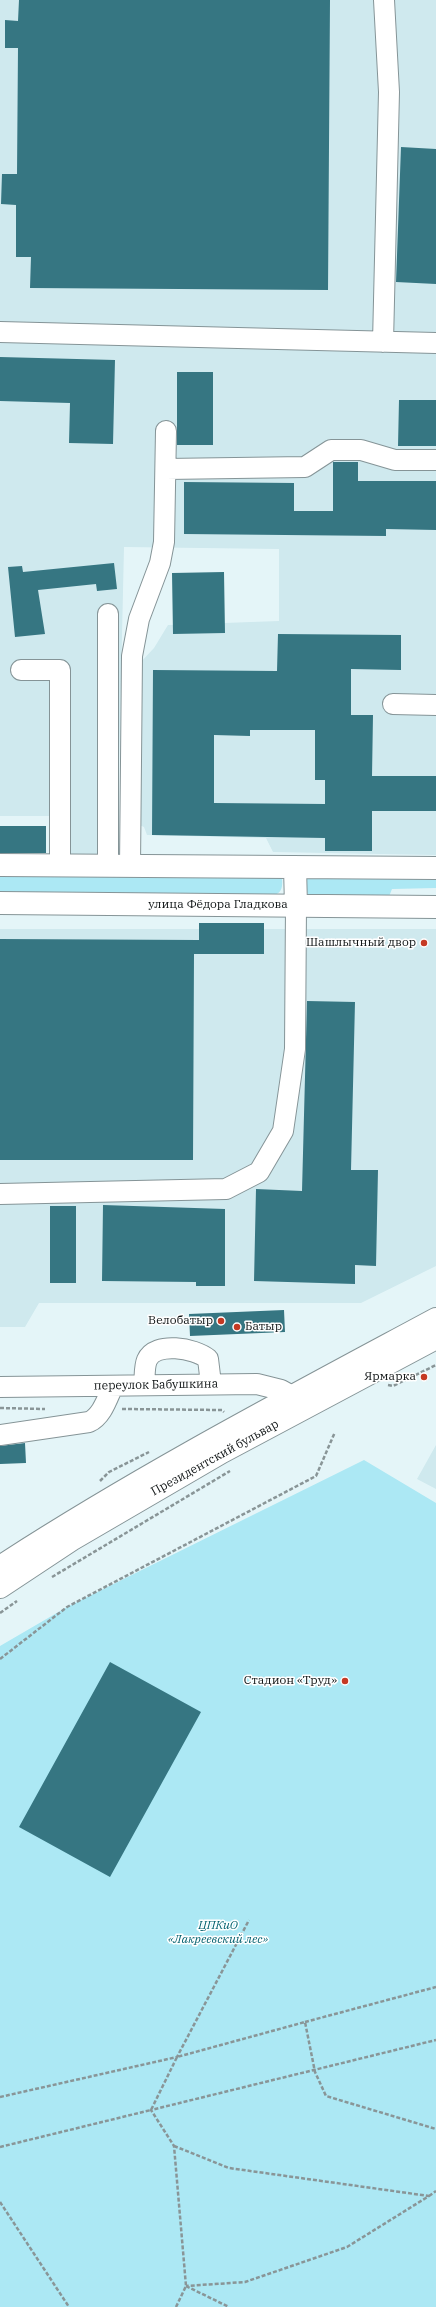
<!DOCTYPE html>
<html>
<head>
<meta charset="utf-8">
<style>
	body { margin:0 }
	canvas { display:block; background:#e4f5f8 }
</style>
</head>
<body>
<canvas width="436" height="2307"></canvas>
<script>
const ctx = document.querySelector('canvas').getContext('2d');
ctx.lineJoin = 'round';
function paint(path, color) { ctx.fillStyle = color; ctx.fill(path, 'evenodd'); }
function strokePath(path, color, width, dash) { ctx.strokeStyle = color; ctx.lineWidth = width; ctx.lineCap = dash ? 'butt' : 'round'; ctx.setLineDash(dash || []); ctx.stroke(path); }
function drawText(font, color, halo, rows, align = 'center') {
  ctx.font = font + ' "IBM Plex Serif",serif'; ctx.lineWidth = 3; ctx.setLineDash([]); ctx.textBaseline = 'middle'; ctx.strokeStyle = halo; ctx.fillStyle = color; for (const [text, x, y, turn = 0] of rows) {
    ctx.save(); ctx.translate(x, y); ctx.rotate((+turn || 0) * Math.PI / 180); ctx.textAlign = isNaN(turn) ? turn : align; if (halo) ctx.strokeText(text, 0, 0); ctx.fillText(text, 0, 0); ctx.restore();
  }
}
paint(new Path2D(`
	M0,0H436V855L273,852L266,838L147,835L144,827L137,824L139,664L154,648L168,625L279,621V549L124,547L117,857L50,858L51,816H0Z
	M0,929H436V1266L361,1303H39L25,1327H0Z
	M436,1445V1489L417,1479Z`), '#cfe9ee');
paint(new Path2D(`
	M0,869L282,878C283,890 281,893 269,898L0,896Z
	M436,872V888L392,889L388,899L309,896C305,888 304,882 309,875Z
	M364,1460L436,1503V2307H0V1646L67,1607Z`), '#ace8f4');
paint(new Path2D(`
	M19,0H330L328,290L30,288L31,257H16V205L1,204L2,174H17L18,48H5V20L18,21Z
	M401,147L436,149V284L396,282Z
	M0,357L115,360L113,444L69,443L70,403L0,401Z
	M177,372H213V445H177Z
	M399,400H436V446H398Z
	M333,462H358V481H436V530L386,529V536L184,534V482L294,483V511H333Z
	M114,563L117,589L97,591L96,584L38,590L45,634L15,637L8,567L22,566L23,572Z
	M224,572L225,633L173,634L172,573Z
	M278,634L401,635V670L351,669V715H373L372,776H436V811H372V851H325V838L152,835L153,670L277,671ZM250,730H315V780H325V804L214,803V735L250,736Z
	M0,826H46V853H0Z
	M199,923H264V954H194L193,1160H0V939L199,940Z
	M307,1001L355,1002L351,1170H378L376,1266L355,1265V1284L254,1281L256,1189L302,1191Z
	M103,1205L225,1209V1286H196V1282L102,1281Z
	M50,1206H76V1283H50Z
	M284,1310L285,1332L190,1336L189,1314Z
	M25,1443L26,1463L0,1464V1446Z
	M110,1662L201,1712L110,1877L19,1827Z`), '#367682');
const minor = new Path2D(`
	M0,332L436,343
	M383,342L389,92L384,0
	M166,469L305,467L331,450H361L395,460H436
	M21,670H60V865
	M393,704L436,705
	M108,866V614
	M130,866L132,656L139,619L160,563L164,542L166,431
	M0,1194L226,1189L259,1172L283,1131L295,1049L296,906
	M144,1385C145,1378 144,1367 147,1360C155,1341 195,1348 208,1359L211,1384
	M0,1387L257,1384L281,1390L292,1396
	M0,1435L89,1422C102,1416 107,1399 113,1386`);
const major = new Path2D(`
	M0,865L436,868
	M295,867L296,906
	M0,903L436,907
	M0,1567C140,1476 289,1398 436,1319
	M0,1587L71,1540L222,1452L436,1338`);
strokePath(minor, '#859497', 22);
strokePath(major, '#859497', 24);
strokePath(new Path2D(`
	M388,1385L393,1386L436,1365
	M0,1408L45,1409
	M122,1409L222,1410L224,1412
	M100,1481L109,1472L149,1452
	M52,1577L230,1471
	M0,1613L17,1601
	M0,1659L67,1607L316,1476L335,1432
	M305,2022L436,1987
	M0,2097L177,2057L249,1920
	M174,2146L229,2168L429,2196L347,2247L245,2282L186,2286
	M0,2147L151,2110L177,2057L305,2022L315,2072L326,2096L436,2129
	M429,2196L436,2191
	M0,2202L69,2307
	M186,2286L229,2307
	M176,2307L186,2286L174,2146L151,2110L436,2040`), '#899597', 2.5, [4, 2]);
strokePath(minor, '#fff', 20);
strokePath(major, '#fff', 22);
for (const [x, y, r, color] of [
	[424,943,4,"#c53923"],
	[221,1321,4,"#c53923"],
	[237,1327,4,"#c53923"],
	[424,1377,4,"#c53923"],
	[345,1681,4,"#c53923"]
]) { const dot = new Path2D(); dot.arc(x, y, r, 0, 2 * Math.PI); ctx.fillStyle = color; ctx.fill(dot); strokePath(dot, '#fff', 1.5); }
drawText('12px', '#0e1314', '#fff', [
	["улица Фёдора Гладкова",218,905],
	["переулок Бабушкина",156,1385,-1],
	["Президентский бульвар",215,1458,-29]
]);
drawText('12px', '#0e1314', '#fff', [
	["Шашлычный двор",416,943],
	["Велобатыр",213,1321],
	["Батыр",245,1327,"left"],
	["Ярмарка",416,1377],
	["Стадион «Труд»",337,1681]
], 'right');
drawText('italic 12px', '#056270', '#fff', [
	["ЦПКиО",218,1926],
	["«Лакреевский лес»",218,1940]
]);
</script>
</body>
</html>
